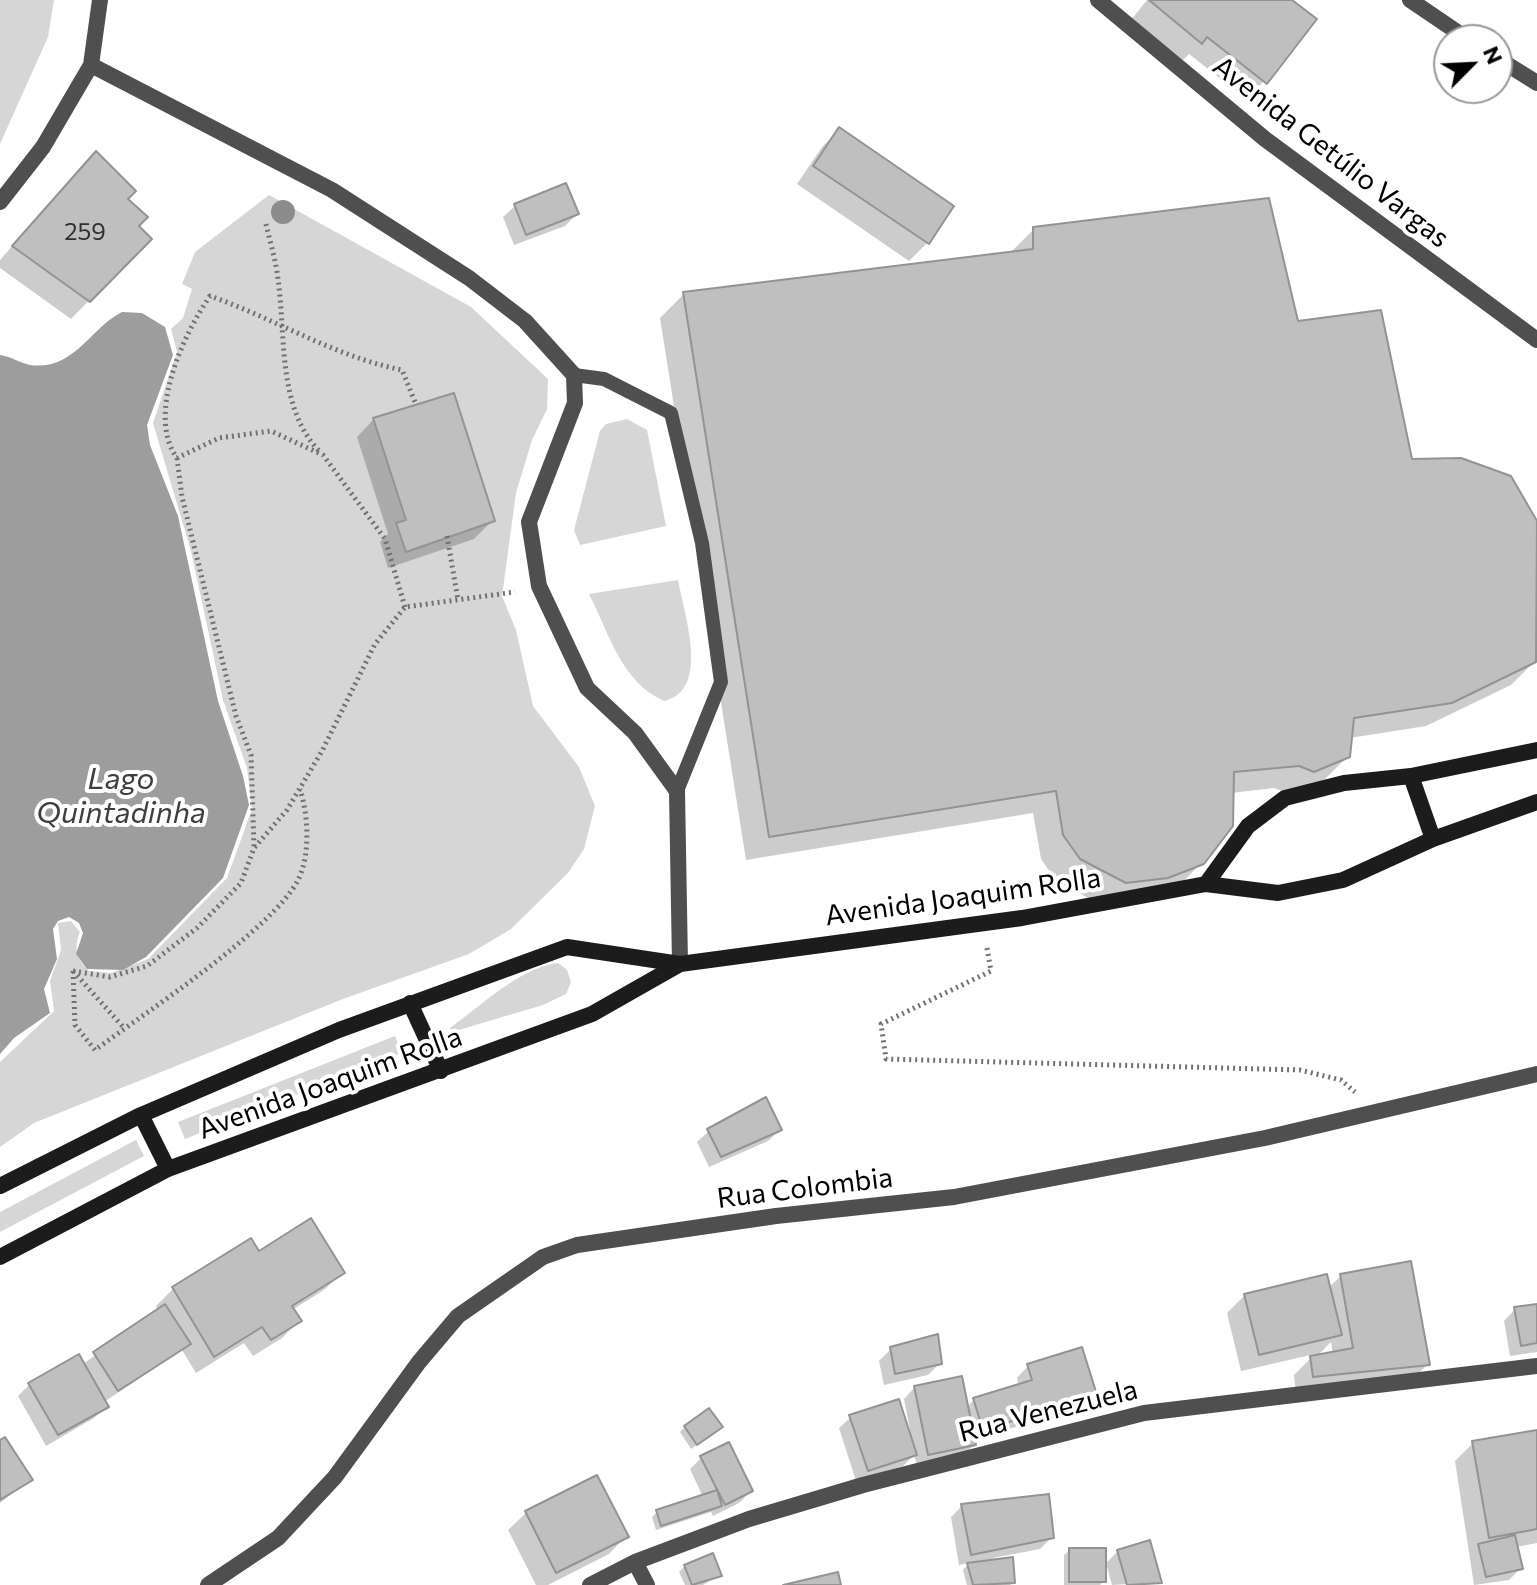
<!DOCTYPE html>
<html>
<head>
<meta charset="utf-8">
<style>
	body { margin:0 }
	#map { position:relative; width:1537px; height:1585px; overflow:hidden; background:#fff; font-family:Commissioner,sans-serif }
	canvas { display:block }
	.north { position:absolute; left:1433px; top:24px; width:80px; height:80px; box-sizing:border-box; background:#fff; border:2px solid #999; border-radius:50%; rotate:66deg; font-size:22px; font-weight:700; line-height:32px; text-align:center; color:#000 }
	.north::after { content:''; display:block; margin:auto; width:28px; height:36px; background:#000; clip-path:polygon(50% 0,100% 100%,50% 72%,0 100%) }
</style>
</head>
<body>
<div id="map">
<canvas width="1537" height="1585"></canvas>
<div class="north">N</div>
</div>
<script>
const ctx = document.querySelector('canvas').getContext('2d');
ctx.lineJoin = 'round';
function paint(path, color) { ctx.fillStyle = color; ctx.fill(path, 'evenodd'); }
function strokePath(path, color, width, dash) { ctx.strokeStyle = color; ctx.lineWidth = width; ctx.lineCap = dash ? 'butt' : 'round'; ctx.setLineDash(dash || []); ctx.stroke(path); }
function drawText(font, color, halo, rows, align = 'center') {
  ctx.font = font + ' Commissioner,sans-serif'; ctx.lineWidth = 8; ctx.setLineDash([]); ctx.textBaseline = 'middle'; ctx.strokeStyle = halo; ctx.fillStyle = color; for (const [text, x, y, turn = 0] of rows) {
    ctx.save(); ctx.translate(x, y); ctx.rotate((+turn || 0) * Math.PI / 180); ctx.textAlign = isNaN(turn) ? turn : align; if (halo) ctx.strokeText(text, 0, 0); ctx.fillText(text, 0, 0); ctx.restore();
  }
}
paint(new Path2D(`
	M0,0H54L48,37L0,144Z
	M269,195L471,307L548,379L547,409L532,440L516,493L502,596L516,630L533,706L579,767L595,806L584,849L568,873L511,929L469,954L343,999L34,1123L0,1147V1062L54,1011L50,981L61,950L58,923L71,921L80,932C73,949 77,959 89,971L111,973L148,959L227,878L252,809L247,768L223,700L191,551L153,423L177,352L171,329L183,318L192,289L182,284L195,252Z
	M627,419L647,430L666,526L580,545L574,530L600,431L606,424Z
	M678,580C684,613 711,691 664,701C621,682 609,633 589,594Z
	M558,963L567,970L571,982L566,994L543,1005L452,1032L450,1028C481,1006 519,968 558,963Z
	M395,1036L402,1053L185,1139L178,1122Z
	M136,1140L144,1156L0,1232V1212Z`), '#d6d6d6');
paint(new Path2D(`
	M122,312L142,313L165,327L173,355L147,425L150,445L178,516L218,701L243,776L249,805L223,878L146,957L123,970L87,969L76,954L83,933L79,923L69,917L58,921L53,929L57,959L44,989L50,1013L14,1038L0,1054V355C10,356 20,363 30,365C74,371 89,329 122,312Z`), '#9d9d9d');
paint(new Path2D(`
	M1147,0H1289L1314,19L1248,100L1189,54L1183,60L1131,20Z
	M839,130L951,206L927,243L909,261L797,184L822,147Z
	M78,171L125,200L136,226L149,239L71,319L0,268V260Z
	M515,206L577,214L565,226L514,245L503,217Z
	M1034,229L1296,323L1411,461L1509,478L1537,525L1535,661L1511,685L1426,726L1350,738L1348,756L1324,780L1290,794L1274,788L1231,793L1202,862L1178,887L1102,905L1057,882L1041,859L1033,813L746,860L660,318L684,294L1010,253Z
	M374,419L492,521L474,539L388,568L380,542L388,534L357,437Z
	M780,1130L768,1141L709,1167L697,1142L709,1131Z
	M258,1254L342,1273L324,1290L292,1310L299,1321L282,1338L253,1356L244,1343L196,1373L182,1350L104,1402L106,1406L94,1418L46,1446L18,1396L29,1385L83,1364L158,1311L156,1306L173,1289Z
	M1341,1276L1428,1364L1410,1382L1296,1394L1294,1375L1315,1354L1241,1371L1227,1313L1245,1295L1328,1288ZM1331,1342L1333,1354L1317,1356Z
	M1537,1306V1352L1510,1356L1504,1321L1515,1309Z
	M891,1349L939,1364L928,1375L884,1385L879,1361Z
	M1028,1366L1095,1395L1083,1406L973,1440L974,1445L962,1456L917,1465L914,1455L903,1466L856,1481L839,1428L851,1417L910,1430L904,1399L915,1387L966,1408L974,1400L1019,1386L1017,1378Z
	M685,1427L715,1432L691,1449L680,1432Z
	M1537,1440V1543L1516,1547L1521,1568L1509,1580L1474,1585L1455,1461L1473,1443Z
	M0,1442L30,1479L0,1503Z
	M701,1458L751,1491L739,1503L713,1516L711,1512L656,1530L652,1517L657,1512L703,1497L690,1469Z
	M962,1506L1052,1537L1040,1549L993,1558L1013,1582L1010,1585H967L963,1570L969,1563L959,1565L951,1517Z
	M526,1513L626,1536L609,1554L548,1585H536L508,1530Z
	M1070,1550L1104,1581L1100,1585H1064V1555Z
	M1118,1551L1160,1582L1112,1585L1106,1563Z
	M685,1566L719,1575L703,1585H685L679,1572Z`), '#0003');
const building = new Path2D(`
	M1149,0H1292L1317,19L1267,84L1207,37L1202,44Z
	M839,127L954,206L929,244L813,166Z
	M96,151L136,191L128,199L148,217L139,226L152,239L90,302L12,246Z
	M566,183L579,214L526,235L514,204Z
	M1269,198L1298,321L1381,310L1412,459L1461,458L1511,476L1537,521L1536,662L1452,703L1354,718L1350,757L1314,772L1299,766L1234,772L1233,826L1204,864L1168,878L1126,883L1080,859L1063,835L1056,791L769,837L683,292L1033,249V227Z
	M454,393L495,521L406,552L396,523L406,520L373,418Z
	M766,1097L782,1130L721,1157L707,1129Z
	M311,1218L345,1273L292,1306L302,1321L271,1340L262,1327L214,1357L172,1287L251,1238L259,1251Z
	M1411,1261L1430,1365L1313,1377L1310,1356L1353,1348L1340,1274Z
	M1327,1274L1342,1335L1259,1355L1244,1294Z
	M165,1304L191,1344L118,1391L93,1352Z
	M1537,1304V1343L1521,1346L1514,1307Z
	M938,1334L942,1364L895,1374L890,1347Z
	M1082,1347L1097,1395L983,1430L973,1398L1032,1380L1027,1364Z
	M79,1354L109,1407L58,1435L28,1383Z
	M962,1376L976,1445L928,1455L914,1386Z
	M899,1399L917,1455L868,1471L849,1415Z
	M709,1408L723,1427L697,1445L684,1426Z
	M1537,1430V1529L1489,1538L1472,1441Z
	M5,1437L33,1480L0,1500V1440Z
	M729,1442L753,1491L725,1505L700,1456Z
	M597,1475L629,1537L556,1573L525,1511Z
	M717,1490L722,1506L661,1526L656,1510Z
	M1049,1494L1054,1538L971,1555L961,1504Z
	M1515,1535L1523,1569L1486,1577L1478,1544Z
	M1150,1540L1162,1583L1127,1585L1117,1550Z
	M1069,1548H1106V1582H1069Z
	M713,1553L722,1576L692,1585L684,1565Z
	M1013,1557L1015,1583L973,1585L967,1563Z
	M838,1572L841,1585H783Z`);
paint(building, '#bfbfbf');
strokePath(building, '#939393', 2);
strokePath(new Path2D(`
	M266,224C270,242 276,261 278,279C286,336 277,408 320,452
	M177,458L182,497L236,716L251,755L254,847
	M447,536L458,600
	M405,607L385,539L323,455L271,431L219,438L177,458C146,415 183,335 210,296C276,319 333,356 402,370L415,402
	M987,948L991,971L881,1024L886,1059L1300,1070L1341,1080L1355,1092
	M73,971L110,977L147,966L197,928L241,883L254,848L287,810L322,751L375,644L405,607L515,592
	M73,971L75,1025L95,1050C145,1013 273,929 298,880C311,854 308,814 300,789
	M73,971L124,1028`), '#717171', 5, [2, 4]);
strokePath(new Path2D(`
	M574,375L604,379L671,413L702,543L721,682L677,791`), '#4f4f4f', 14);
strokePath(new Path2D(`
	M1098,0L1265,139L1537,340
	M1410,0L1469,40
	M1497,58L1537,83
	M91,65L332,190L469,278L525,321L574,375L575,403L529,522L539,586L587,688L635,733L677,791L680,964
	M0,202L43,147L91,65L100,0
	M635,1562L647,1585
	M208,1585L278,1538L335,1477L419,1362L458,1316L543,1257L577,1245L776,1216L954,1197L1265,1138L1537,1074
	M590,1585L635,1562L749,1519L863,1485L1144,1413L1537,1366`), '#4f4f4f', 16);
strokePath(new Path2D(`
	M1411,776L1433,839
	M1206,884L1248,826L1285,798L1344,783L1411,776L1537,750
	M410,1003L441,1071
	M141,1115L168,1169
	M0,1186L141,1115L339,1030L567,947L680,964L1022,918L1206,884L1278,893L1343,880L1433,839L1537,802
	M0,1257L168,1169L592,1014L680,964`), '#1c1c1c', 16);
ctx.fillStyle = '#8c8c8c';
for (const [x, y] of [
	[283,212]
]) { ctx.beginPath(); ctx.arc(x, y, 12, 0, 2 * Math.PI); ctx.fill(); }
drawText('24px', '#303030', null, [
	["259",85,232]
]);
drawText('28px', '#000', '#fff', [
	["Avenida Getúlio Vargas",1331,152,38],
	["Avenida Joaquim Rolla",963,897,-8],
	["Avenida Joaquim Rolla",330,1083,-20],
	["Rua Colombia",805,1188,-7],
	["Rua Venezuela",1048,1411,-14]
]);
drawText('italic 30px', '#3e3e3e', '#fff', [
	["Lago",121,779],
	["Quintadinha",121,813]
]);
</script>
</body>
</html>
